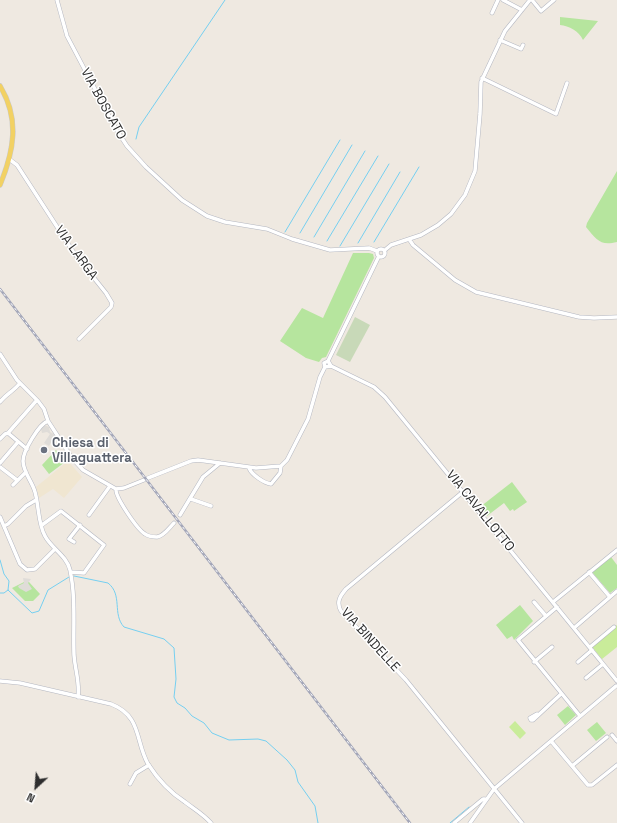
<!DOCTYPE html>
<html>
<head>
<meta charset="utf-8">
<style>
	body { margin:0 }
	#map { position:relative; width:617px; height:823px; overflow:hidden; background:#efe9e1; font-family:"Space Grotesk",sans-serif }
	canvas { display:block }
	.north { position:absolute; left:16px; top:767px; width:40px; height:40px; -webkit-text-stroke:3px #fff; paint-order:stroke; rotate:206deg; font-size:11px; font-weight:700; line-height:16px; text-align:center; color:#2e2e2e }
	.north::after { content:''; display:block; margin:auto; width:14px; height:18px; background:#2e2e2e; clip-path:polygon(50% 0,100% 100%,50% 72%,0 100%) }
</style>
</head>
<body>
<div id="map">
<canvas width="617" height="823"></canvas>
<div class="north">N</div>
</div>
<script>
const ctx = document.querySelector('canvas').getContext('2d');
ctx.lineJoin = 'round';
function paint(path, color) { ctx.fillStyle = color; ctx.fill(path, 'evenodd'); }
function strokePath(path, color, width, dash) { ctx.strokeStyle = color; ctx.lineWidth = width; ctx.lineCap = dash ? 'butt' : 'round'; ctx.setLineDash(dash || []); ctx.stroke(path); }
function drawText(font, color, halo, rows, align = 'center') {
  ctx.font = font + ' "Space Grotesk",sans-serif'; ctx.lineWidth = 3; ctx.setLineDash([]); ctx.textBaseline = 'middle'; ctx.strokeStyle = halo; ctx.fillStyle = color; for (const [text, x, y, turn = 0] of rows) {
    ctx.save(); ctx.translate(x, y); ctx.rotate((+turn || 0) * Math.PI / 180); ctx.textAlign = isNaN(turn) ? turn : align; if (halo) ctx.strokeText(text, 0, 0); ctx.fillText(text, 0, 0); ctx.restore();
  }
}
paint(new Path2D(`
	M68,461L82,477L64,498L53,489L39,498L36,487Z`), '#f0e6d1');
paint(new Path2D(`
	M560,17L598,21L583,40C579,31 569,26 560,25Z
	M617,171V242C600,246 597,240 586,227L587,223Z
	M353,253H369L373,254L374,258L326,357L322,358L319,362L306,358L280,341L302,308L323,318Z
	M56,450L61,458L58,462L59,463L64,460L65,462L49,474L42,465Z
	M512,482L527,502L514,511L513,509L510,511L504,503L487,516L480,507Z
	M611,557L617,565V588L610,593L592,572Z
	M24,582H29L40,594L33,601H25L12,588Z
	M520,605L533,621L514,640L512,636L507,639L496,625Z
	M568,706L576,715L565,725L557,715Z
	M597,722L606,733L596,741L587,730Z`), '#b6e59e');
paint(new Path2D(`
	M355,317L370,325L350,362L336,355Z`), '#c8d9b8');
paint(new Path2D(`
	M617,625V647L602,659L592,647Z
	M515,721L526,733L520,739L509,727Z`), '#c9ec9a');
paint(new Path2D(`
	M44,425L49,427L50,432L55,435L49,446L44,443L50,434L47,432L42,433L41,429Z
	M23,578L31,579L28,583L32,589L26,592L19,588L18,586L24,583Z`), '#dfdcd8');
strokePath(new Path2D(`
	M136,139L139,127L225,0
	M285,232L340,140
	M300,233L352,145
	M314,237L365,151
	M327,241L378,156
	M374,242L419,167
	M358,243L400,172
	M340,246L389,164
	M0,560L4,574L9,581L8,590L32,613L39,611L48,590L69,577
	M74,576L108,583C123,595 112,614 124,627L164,639L174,648L176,679L174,697L177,703L185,708L192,716L204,723L212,733L229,740L258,739L266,741L287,760L295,770L298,782L315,806L318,823
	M0,593H4L8,590
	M450,823L469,807`), '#75cff0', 1);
const minor = new Path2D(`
	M57,0L67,36L116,129L127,146L146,167L182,200L207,216L225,222L267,229L292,239L330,250L369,248L377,251
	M503,0L522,10
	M532,0L541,11L554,0
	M492,13L498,0
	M500,40L521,49L523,45
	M482,78L556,114L567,83
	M9,159L17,165L74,253L106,293L112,303L111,307L79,339
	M409,239L413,245L455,280L476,292L579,317L594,318L617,317
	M377 253a4 4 0 1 1 8 0a4 4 0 1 1-8 0Z
	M385,250L391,245L421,235L438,225L451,214L465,195L475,171L480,114L481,82L505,31L530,0
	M0,354L17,380L38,401L44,409L48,421L72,458L83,470L116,489L124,488L144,480
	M328,361L331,366L374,387L385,397L617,681
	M325,367L324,363L328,361L379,256
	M0,402C6,394 14,391 20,383
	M48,421C39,424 23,451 23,461C23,472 32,481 35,492C39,506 38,524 45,536C51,548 67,556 70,570C76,598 73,627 74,655C75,670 80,682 78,697
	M8,433L37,400
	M0,439L5,434L8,433L27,449
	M0,463L18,442
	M0,467L17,480
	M249,468C252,475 264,483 271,484L280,473L281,466
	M148,478L191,461L198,460L256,468L281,466L287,460L308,419L320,377L325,367L331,366
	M13,485L26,472
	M116,489C115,497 137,529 145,534C148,536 153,537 157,537C164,536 169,528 174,523
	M464,491L346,589C340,596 336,602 341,611L406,680L522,823
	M191,499L211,506
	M89,515L110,486
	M180,515L203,477L220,463
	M0,517L20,564L27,570L35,569L55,549
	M42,525L61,511L104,545L84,573L71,572
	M4,526L8,524L26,506L36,500
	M74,542L69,539L80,525
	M589,572L610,597
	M534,602L546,616
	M553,602L617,550
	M557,607L518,640L580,716
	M574,628L617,591
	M590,647L614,627
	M534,662L552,647
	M578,662L592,650
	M586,678L603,664
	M0,681L20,683L111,704C142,716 135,741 148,764C157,778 171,793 185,802C194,809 203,814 211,823
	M537,714L530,718L531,720H533L561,694
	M612,735L617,741
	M551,741L588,785H592L617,765
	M572,766L607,737
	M130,784L136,773L149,765
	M454,823L483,799H485
	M470,823L494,789L616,686`);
const major = new Path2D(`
	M0,86C20,119 14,151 0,185`);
strokePath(minor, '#b4b7c1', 4.5);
strokePath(major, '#c9c9c9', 5.5);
strokePath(minor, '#fff', 3.5);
strokePath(major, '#f2d163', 4.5);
const rail = new Path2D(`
	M0,289L410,823`);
strokePath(rail, '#a3a6b8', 2.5);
strokePath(rail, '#fff', 1, [3]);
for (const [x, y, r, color] of [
	[44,450,4,"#6b7280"]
]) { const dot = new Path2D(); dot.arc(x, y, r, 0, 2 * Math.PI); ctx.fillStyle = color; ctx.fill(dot); strokePath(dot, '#fff', 1.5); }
drawText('13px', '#2e2e2e', '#fff', [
	["VIA BOSCATO",103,104,61],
	["VIA LARGA",76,253,54],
	["VIA CAVALLOTTO",480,511,51],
	["VIA BINDELLE",370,640,48]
]);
drawText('bold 13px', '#5b616d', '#fff', [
	["Chiesa di",52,443],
	["Villaguattera",52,458]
], 'left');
</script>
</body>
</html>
